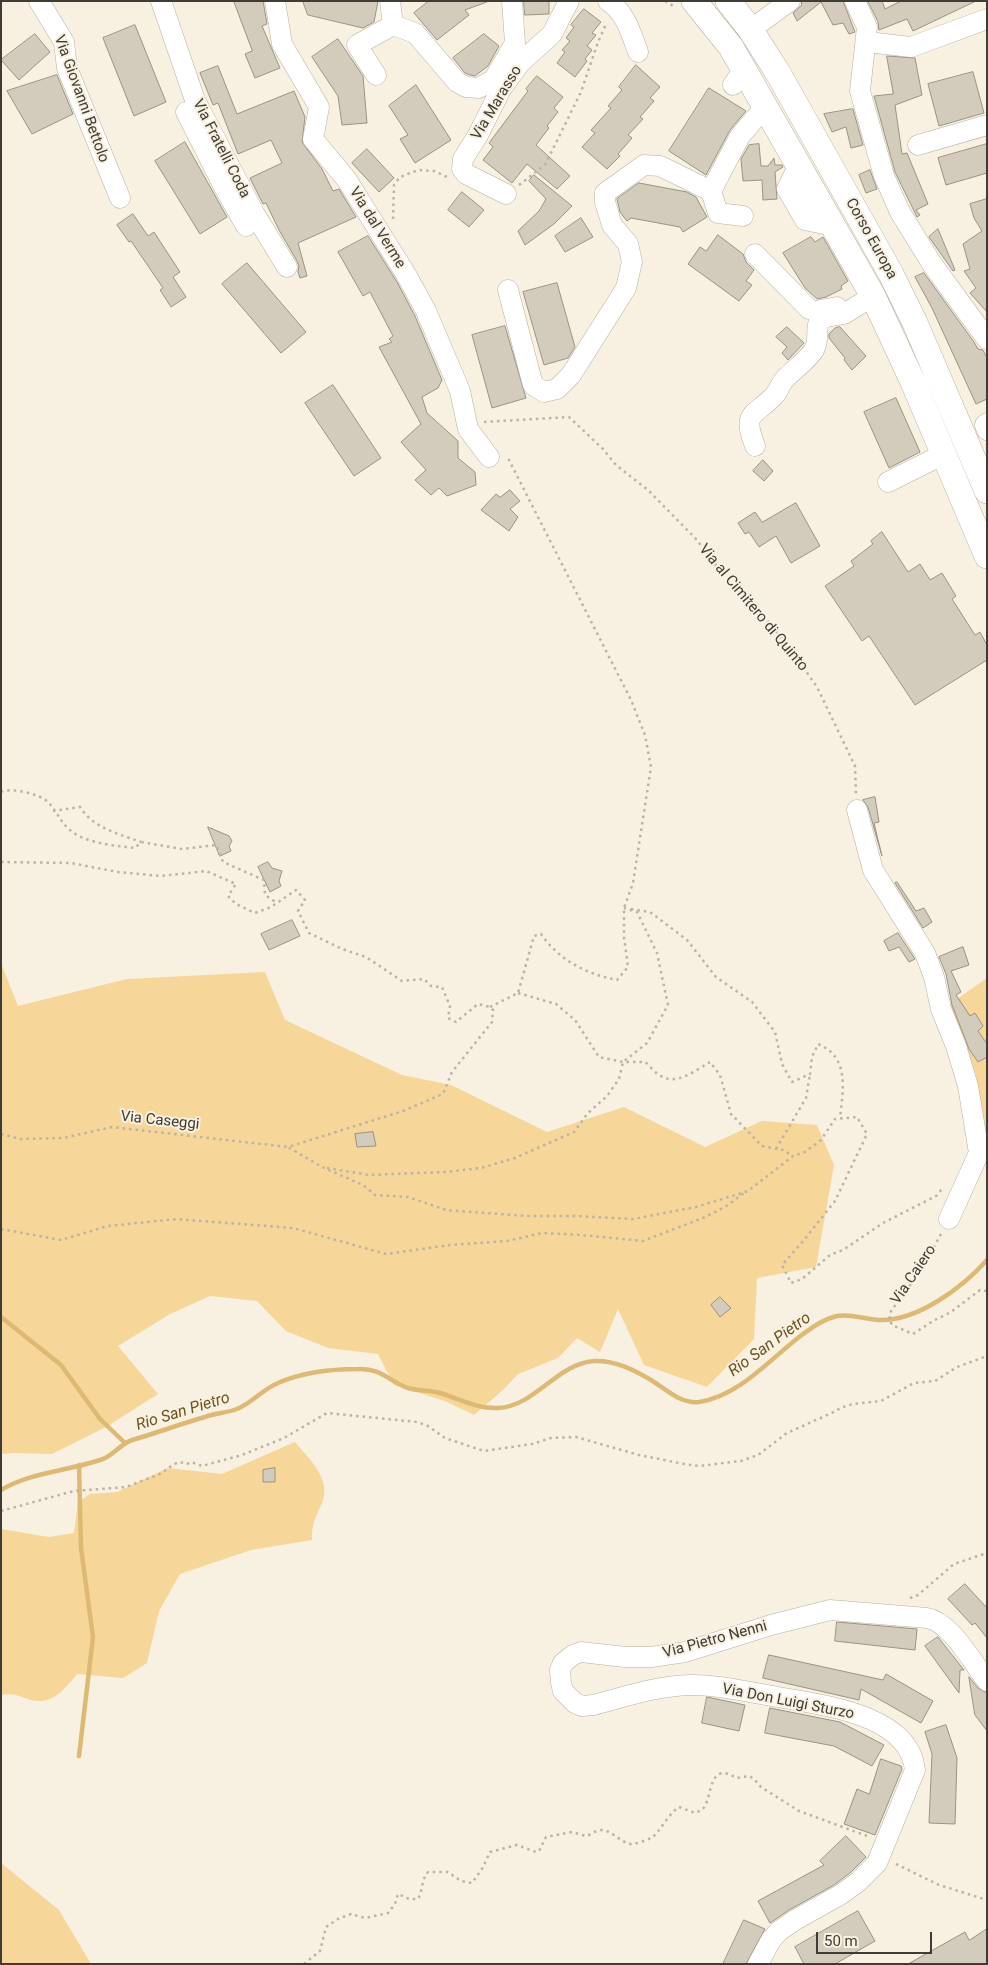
<!DOCTYPE html>
<html>
<head>
<meta charset="utf-8">
<style>
	body { margin:0 }
	#map { position:relative; width:988px; height:1965px; overflow:hidden; background:#f8f0e0; font-family:Roboto,sans-serif }
	canvas { display:block }
	.frame { position:absolute; inset:0; border:2px solid #3f3c35; pointer-events:none }
	.scale { position:absolute; left:816px; top:1932px; width:116px; height:22px; box-sizing:border-box; border:2px solid #3f3c35; border-top:0; padding-left:6px; font-size:15px; line-height:18px; white-space:nowrap; color:#3f3c35; -webkit-text-stroke:4px #f8f0e0; paint-order:stroke }
</style>
</head>
<body>
<div id="map">
<canvas width="988" height="1965"></canvas>
<div class="frame"></div>
<div class="scale">50 m</div>
</div>
<script>
const ctx = document.querySelector('canvas').getContext('2d');
ctx.lineJoin = 'round';
function paint(path, color) { ctx.fillStyle = color; ctx.fill(path, 'evenodd'); }
function strokePath(path, color, width, dash) { ctx.strokeStyle = color; ctx.lineWidth = width; ctx.lineCap = dash ? 'butt' : 'round'; ctx.setLineDash(dash || []); ctx.stroke(path); }
function drawText(font, color, halo, rows, align = 'center') {
  ctx.font = font + ' Roboto,sans-serif'; ctx.lineWidth = 4; ctx.setLineDash([]); ctx.textBaseline = 'middle'; ctx.strokeStyle = halo; ctx.fillStyle = color; for (const [text, x, y, turn = 0] of rows) {
    ctx.save(); ctx.translate(x, y); ctx.rotate((+turn || 0) * Math.PI / 180); ctx.textAlign = isNaN(turn) ? turn : align; if (halo) ctx.strokeText(text, 0, 0); ctx.fillText(text, 0, 0); ctx.restore();
  }
}
paint(new Path2D(`
	M1,963L18,1006L127,979L265,972L285,1020L402,1075L451,1085L547,1132L624,1107L705,1147L762,1121L817,1125L834,1165L816,1267L757,1278L754,1339L707,1387L644,1365L618,1309L600,1352L577,1338L558,1358L518,1374L503,1390L474,1415L445,1401L394,1385L378,1354L328,1348L286,1331L257,1301L210,1296L170,1314L118,1346L158,1394L106,1427L52,1454L14,1453L1,1454Z
	M987,978V1136L986,1137L982,1134L976,1074L950,1004Z
	M295,1442C309,1459 332,1479 322,1503C316,1516 311,1526 312,1540L251,1550L180,1574L159,1611L147,1663L123,1678L77,1674C64,1690 51,1707 28,1699C16,1695 14,1693 1,1695V1529L49,1537L74,1533L78,1502L90,1494L117,1492L168,1468L222,1474Z
	M1,1863L59,1910L91,1964H1Z`), '#f6d699');
strokePath(new Path2D(`
	M1,1317L61,1365L100,1419L125,1443
	M79,1465L81,1548L93,1637L79,1756
	M1,1490C32,1472 67,1471 100,1460C112,1457 120,1444 132,1440C157,1433 180,1424 205,1417C215,1413 227,1413 237,1409C252,1403 263,1389 278,1383C303,1372 331,1369 358,1369C382,1368 388,1381 408,1388C418,1391 430,1390 440,1393C460,1399 477,1409 498,1408C536,1406 556,1364 594,1361C615,1360 634,1370 651,1380C666,1389 680,1404 699,1402C740,1396 772,1357 803,1334C813,1327 824,1319 837,1316C851,1313 865,1320 880,1320C918,1321 963,1287 987,1260`), '#ddb973', 4.5);
const building = new Path2D(`
	M234,1H263L267,24L262,26L280,68L255,78L245,54L252,51Z
	M303,1H378L374,22L363,28L308,15Z
	M429,1H487V2L465,10L469,15L437,40L414,13Z
	M524,1H549V14L525,15Z
	M802,1H843L855,32L849,34L843,23L833,25L821,2L797,21L793,13L801,6Z
	M868,1H882L885,9L901,1H976L913,31L907,19L879,30L878,22Z
	M584,9L601,22L592,33L596,35L587,46L592,50L585,59L587,61L575,77L557,63L565,52L562,50L570,41L566,38L574,27L571,25Z
	M135,25L166,102L134,116L103,38Z
	M35,34L50,52L19,80L1,60Z
	M484,34L499,46L488,66L475,76L470,75L465,73L453,58Z
	M338,39L363,76L367,123L342,125L338,96L312,57Z
	M887,56L915,58L922,95L895,105L902,154L907,153L928,204L916,210L920,215L917,217L895,172L874,96L893,94Z
	M636,65L660,87L650,98L654,101L640,117L643,119L628,135L632,138L618,154L620,156L607,169L582,147L595,133L591,130L611,108L608,106L622,90L619,87Z
	M218,66L237,114L294,91L305,117L302,142L322,169L333,191L339,189L356,217L298,243L307,276L300,278L298,272L299,266L297,261L279,230L266,203L263,204L250,178L282,163L271,140L238,154L218,103L213,105L200,73Z
	M973,72L984,113L939,126L928,84Z
	M57,75L73,114L32,134L7,91Z
	M537,76L563,97L554,108L558,112L547,126L549,128L536,145L570,176L557,189L527,164L512,183L483,160L493,147L489,143L528,91L526,89Z
	M416,85L451,140L415,163L400,139L408,135L389,106Z
	M709,88L746,111L730,130L706,175L669,151Z
	M853,109L863,145L851,148L846,127L832,132L824,114Z
	M185,142L227,217L200,234L155,161Z
	M759,144L761,166H768L774,158L775,165H782L783,167L775,172L777,199L763,200L762,180L743,181L741,159L749,145Z
	M987,144V173L946,185L938,158Z
	M367,149L394,178L379,192L352,163Z
	M870,170L877,189L866,193L859,175Z
	M534,175L572,206L554,224L525,245L518,231L539,211L546,199L529,181Z
	M639,183L687,192L696,197L707,217L683,232L680,227L631,218L627,221L620,212L617,199Z
	M462,192L484,210L469,227L448,210Z
	M987,199V312L970,293L976,288L964,271L970,269L963,244L982,231L974,218L970,204Z
	M133,214L148,236L154,232L180,272L173,277L186,297L171,307L160,290L163,288L131,241L129,242L117,225Z
	M581,218L593,237L565,252L555,236Z
	M938,229L955,270L953,271L929,237Z
	M718,235L743,254L746,262L754,270L746,281L752,285L739,301L688,264L700,247L706,251Z
	M368,236L397,282L415,316L442,380L438,388L422,397L427,413L458,441V458L475,472L476,485L447,496L439,488L431,495L415,480L426,470L401,442L421,424L379,347L392,342L389,339L393,336L370,292L363,296L338,252Z
	M811,237L815,242L823,237L848,281L841,286L842,289L826,297L817,299L805,288L783,253Z
	M247,263L306,332L281,353L222,284Z
	M924,273L974,342L978,349L983,350L987,358V399L976,404L932,308L915,277Z
	M557,283L575,347L568,358L544,365L523,292Z
	M505,326L526,398L492,408L472,335Z
	M787,327L804,343L788,360L782,353L787,347L776,337Z
	M840,327L866,356L852,370L844,360L845,358L829,338V334L835,328Z
	M333,385L381,458L354,476L305,403Z
	M896,398L920,452L889,468L864,412Z
	M763,460L773,471L764,481L753,471Z
	M510,490L520,501L510,509L518,517L509,531L481,510L496,494L500,497Z
	M796,503L820,546L791,563L776,536L759,547L749,532L745,534L738,523L755,512L762,522Z
	M882,532L908,572L920,564L930,580L942,573L956,596L952,599L975,635L980,632L987,645V660L915,705L869,636L862,641L825,586L854,566L851,561L873,544L871,541Z
	M875,797L879,822L874,823L882,856L868,807L863,800Z
	M208,827L229,836L232,841L229,846L231,851L220,856Z
	M268,862L272,868L282,871L279,881L281,886L270,892L258,867Z
	M897,882L916,911L924,908L932,922L923,928L895,883Z
	M292,920L300,936L269,950L261,934Z
	M898,933L915,959L909,962L899,947L889,951L884,941Z
	M963,947L969,965L951,971L961,992L956,995L970,1016L975,1013L983,1026L978,1031L987,1044V1057L978,1062L969,1049L952,1005L946,974L939,957Z
	M373,1132L376,1146L357,1147L355,1134Z
	M720,1297L731,1308L720,1317L711,1305Z
	M275,1468V1482H263V1470Z
	M965,1584L987,1608V1638L975,1623L972,1625L948,1599Z
	M837,1622L917,1629L915,1650L835,1641Z
	M938,1637L964,1670H960L959,1693L925,1646Z
	M769,1655L883,1680L886,1674L933,1701L921,1723L861,1689L859,1700L763,1678Z
	M969,1677L978,1688L987,1693V1731L975,1715Z
	M707,1697L745,1705L739,1731L702,1723Z
	M770,1708L840,1722L884,1745L872,1766L834,1746L765,1733Z
	M946,1725L957,1758L955,1824L929,1823L932,1754L925,1732Z
	M881,1759L901,1766L902,1769L875,1835L844,1824L857,1789L869,1794Z
	M846,1836L866,1857L850,1873L834,1885L789,1910L770,1923L758,1901L824,1865L820,1861Z
	M858,1911L875,1941L835,1964H804L795,1947Z
	M744,1920L765,1929L746,1964H723Z
	M987,1929V1964H908L965,1932L969,1940Z`);
paint(building, '#d3cbbb');
strokePath(building, '#9a9283', 1);
const minor = new Path2D(`
	M39,1L64,42L67,68L120,198
	M161,1L195,100L254,213L287,267
	M275,1L282,44L319,107L313,139L347,180L407,276L426,311L460,391L468,429L489,457
	M390,1L393,25
	M608,1C626,13 631,33 638,52
	M855,1L867,27L860,91L884,176L900,212L932,264L987,339
	M761,22L790,1
	M867,42L911,47L987,19
	M376,75L357,45L393,25L415,33L457,82L466,87L479,88L494,79L515,43L512,1
	M733,85L744,69
	M186,112L223,185L246,226
	M918,145L987,125
	M799,165L787,189L805,220L834,226
	M711,191L718,213L743,216
	M506,194L466,174L462,169L463,159L478,135L501,89L520,63L552,34L569,1
	M755,254L809,309L816,311L837,307
	M508,290L533,385L544,392L557,389L571,375L626,288L632,262L628,244L612,225L605,202V193L644,165L660,166L711,191L740,136L765,107
	M987,423L985,425L987,430
	M755,446C742,412 753,417 774,396C778,392 780,385 784,380C793,370 807,361 814,350C820,339 815,332 819,321L826,317L844,314L873,296
	M888,482L944,454
	M857,810L873,870L925,953L934,977L941,1009L956,1046L968,1086L979,1153L949,1219
	M758,1964L771,1940L779,1931L795,1920L840,1895L858,1882L877,1863L915,1770C909,1712 817,1705 773,1696C747,1692 715,1684 690,1685C656,1686 625,1697 593,1705L582,1706L575,1703L563,1691L561,1683L560,1670L563,1663L573,1655L581,1652L625,1657H651L685,1652L771,1625L830,1610L927,1618C951,1622 972,1662 987,1681`);
const major = new Path2D(`
	M694,1L731,47L873,296L913,382L987,556
	M728,1L750,29L778,73L891,274L915,323L987,491`);
strokePath(minor, '#b8b0a0', 21);
strokePath(major, '#b8b0a0', 26);
strokePath(new Path2D(`
	M665,1L675,7
	M519,185L545,165L581,92L598,42L606,24
	M393,219L394,185L400,177L418,170L434,171L447,177
	M484,422L569,417L603,449L616,465L648,490L696,539L723,574L766,619L796,657L817,687L855,766L856,794
	M1,792C11,787 40,794 48,802C59,813 61,827 79,836C96,844 116,846 135,848L141,842L182,849L216,845L223,862L264,880L265,895L277,903
	M53,811L80,807C93,828 119,834 141,842
	M1,862L71,863L118,872L161,876L206,871L236,884L228,896L236,904L255,913L271,907L296,890L305,900L298,911L309,933L342,949L366,957L402,981L424,979L431,986L442,987L450,1006L448,1018L456,1022L478,1004L490,1007L493,1010L492,1022L452,1072L443,1094L403,1111L288,1147L322,1167L363,1185L375,1195L408,1197L446,1210L526,1216H575L633,1219L696,1207L748,1191L793,1156L805,1152L821,1140L835,1119L857,1117L867,1134L835,1201L804,1240L782,1265L791,1283L802,1279L830,1255L843,1250L883,1223L936,1196L942,1189
	M631,909L650,912L687,940L716,977L752,1002L775,1032L782,1064L792,1082L810,1074L812,1057L818,1044C850,1057 843,1090 840,1118
	M518,993L556,1004L575,1020L599,1057L623,1062H645C650,1066 655,1073 661,1076C677,1086 696,1070 710,1062L720,1075L731,1114L762,1146L783,1150L793,1156
	M490,1007L518,993L534,936L541,934C559,960 586,974 617,980L628,967L624,937V908L633,883L651,767L645,735L631,700L507,456
	M1,1134L20,1139L63,1138L112,1127L288,1147
	M776,1149L806,1098L810,1074
	M327,1168L369,1175L445,1172L481,1168L515,1158L574,1132L588,1113L607,1096L619,1079L623,1062L647,1043L668,1005L657,953L637,912L624,908
	M1,1229L61,1240L108,1226L177,1219L293,1228L386,1254L450,1245L507,1241L542,1233L582,1235L643,1241L703,1218L725,1207L744,1193
	M941,1234L922,1269L891,1311L889,1321L894,1326L913,1334L933,1321L951,1312L980,1290L987,1291
	M1,1511L74,1491L126,1487L160,1474L174,1464L180,1462L187,1464L191,1462L202,1466L242,1455L284,1438L327,1413L417,1422L428,1426L445,1438L484,1451L532,1444L551,1438L576,1437L639,1455L684,1464L699,1466L741,1461L758,1455L787,1433L836,1411L840,1408L853,1404L881,1401L914,1383L935,1381L957,1367L987,1356
	M910,1598L918,1595L954,1564L987,1553
	M896,1864L939,1885L987,1900
	M304,1964L320,1951L326,1927L338,1919L351,1914L365,1918L388,1913L395,1904L398,1894L409,1899H418C423,1891 421,1880 428,1872H448L461,1881L472,1883L482,1869L490,1852L517,1845L536,1852L539,1851L546,1837L572,1832L586,1836C590,1835 593,1832 597,1831C610,1826 620,1844 632,1844C637,1844 646,1840 651,1838C659,1834 667,1815 679,1807L695,1813C699,1811 703,1810 705,1806C712,1793 710,1761 736,1778L749,1776L754,1779L761,1787L799,1811L870,1837`), '#bab3a6', 2.5, [2.5, 4]);
strokePath(minor, '#fff', 20);
strokePath(major, '#fff', 25);
drawText('15px', '#3f3c35', '#f8f0e0', [
	["Via Giovanni Bettolo",81,99,70],
	["Via Marasso",497,103,-59],
	["Via Fratelli Coda",221,149,63],
	["Via dal Verme",377,228,58],
	["Corso Europa",871,239,61],
	["Via al Cimitero di Quinto",753,608,50],
	["Via Caseggi",160,1121,6],
	["Via Caiero",914,1275,-56],
	["Via Pietro Nenni",715,1640,-15],
	["Via Don Luigi Sturzo",788,1702,11]
]);
drawText('italic 16px', '#6c531f', '#f8f0e0', [
	["Rio San Pietro",770,1345,-36],
	["Rio San Pietro",183,1412,-17]
]);
</script>
</body>
</html>
